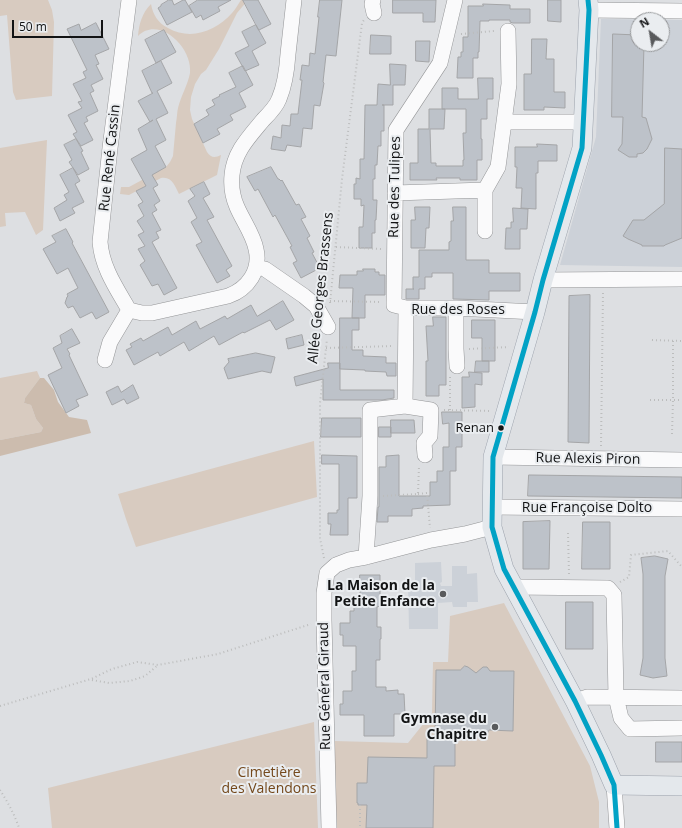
<!DOCTYPE html>
<html>
<head>
<meta charset="utf-8">
<style>
	body { margin:0 }
	#map { position:relative; width:682px; height:828px; overflow:hidden; background:#dddfe2; font-family:"Open Sans",sans-serif }
	canvas { display:block }
	.north { position:absolute; left:630px; top:12px; width:40px; height:40px; box-sizing:border-box; background:#eaedf0; border:1px solid #949698; border-radius:50%; rotate:329deg; font-size:11px; font-weight:700; line-height:16px; text-align:center; color:#121314 }
	.north::after { content:''; display:block; margin:auto; width:14px; height:18px; background:#595a5c; clip-path:polygon(50% 0,100% 100%,50% 72%,0 100%) }
	.scale { position:absolute; left:12px; top:20px; width:91px; height:18px; box-sizing:border-box; border:2px solid #121314; border-top:0; padding-left:5px; font-size:12px; line-height:14px; white-space:nowrap; color:#121314; -webkit-text-stroke:3px #eaedf0; paint-order:stroke }
</style>
</head>
<body>
<div id="map">
<canvas width="682" height="828"></canvas>
<div class="north">N</div>
<div class="scale">50 m</div>
</div>
<script>
const ctx = document.querySelector('canvas').getContext('2d');
ctx.lineJoin = 'round';
function paint(path, color) { ctx.fillStyle = color; ctx.fill(path, 'evenodd'); }
function strokePath(path, color, width, dash) { ctx.strokeStyle = color; ctx.lineWidth = width; ctx.lineCap = dash ? 'butt' : 'round'; ctx.setLineDash(dash || []); ctx.stroke(path); }
function drawText(font, color, halo, rows, align = 'center') {
  ctx.font = font + ' "Open Sans",sans-serif'; ctx.lineWidth = 4; ctx.setLineDash([]); ctx.textBaseline = 'middle'; ctx.strokeStyle = halo; ctx.fillStyle = color; for (const [text, x, y, turn = 0] of rows) {
    ctx.save(); ctx.translate(x, y); ctx.rotate((+turn || 0) * Math.PI / 180); ctx.textAlign = isNaN(turn) ? turn : align; if (halo) ctx.strokeText(text, 0, 0); ctx.fillText(text, 0, 0); ctx.restore();
  }
}
paint(new Path2D(`
	M601,19L682,20V267L560,265L596,137ZM638,20H662V44H638Z
	M441,562L442,582L440,583L441,586H452V566H467V574L477,573L478,602H467V607H453L452,602L438,603V629H409L408,583H415V563Z`), '#ccd1d8');
paint(new Path2D(`
	M0,0H48L52,10L54,22L52,96L16,100L13,92L7,15L0,16Z
	M241,0H248L237,13L219,49L206,70L201,74L195,84L191,97L190,110L192,119L207,152C211,158 215,158 221,155L217,175L179,194C175,186 172,176 161,178L129,195L120,194L121,187H129L166,167L170,162L173,156C174,145 175,134 176,123C177,118 177,112 178,108C181,96 188,84 190,73C193,48 159,15 138,36C139,24 142,13 151,4C153,15 158,23 168,28C191,41 216,31 232,13C236,9 238,4 241,0Z
	M47,140L43,230L36,235L25,212L5,213L6,226L0,227V148Z
	M37,371L40,378L25,398L24,403L31,405L36,419L43,428L41,432L0,440V378Z
	M314,441L317,497L136,547L126,519L118,494Z
	M504,603L590,766L599,802V828H334V741L408,743L432,713L433,662H448L450,616Z
	M314,722L318,828H52L48,788Z`), '#d8cbc0');
paint(new Path2D(`
	M40,378H44L54,390L58,402L69,417L87,420L91,433L0,456V440L41,432L43,428L36,419L31,405L24,403L25,398Z`), '#ccbcae');
const building = new Path2D(`
	M169,0H172L174,5L183,0H185L192,12L167,25L158,8L161,6V5Z
	M198,0H231L218,7L220,11L203,20L201,15L196,18L189,6Z
	M243,0H258L271,24L259,30Z
	M320,0H342L336,56L326,55L323,82L324,83L320,106L314,105L312,129L303,128L301,147L287,145L285,151L271,149L273,136L281,138L282,125L290,126L291,114H298L302,80H300L302,65L309,66L310,53L315,54L319,17H318Z
	M393,0H436L435,22H423V13H393Z
	M548,0H561V22L548,21Z
	M483,4L510,5V9H530V23H513L510,22V20H489V21H480L479,52H478V58H473V78H457L458,57H461V52H463V37H468V6H483Z
	M96,23L109,49L95,55L99,64L96,65L103,79L91,85L94,91L90,93L98,111L86,117L88,121L84,123L93,140L81,146L73,134L77,132L68,115L82,108L78,102L82,101L73,84L86,78L83,72L87,70L67,29L79,24L81,30Z
	M256,25L266,43L252,51L259,65L245,71L235,53L249,46L242,32Z
	M164,30L176,52L156,63L145,40Z
	M613,34L638,35V44H644L642,117L646,118L652,139L647,149L643,153L637,154V157H629L618,150L622,144L623,117H612Z
	M371,35L391,36V54H370Z
	M532,39H547L546,59H554V92H565V108L544,107V110H524V74H531Z
	M416,41H430L429,62L416,61Z
	M161,61L172,83L157,91L168,113L156,119L166,140L155,146L166,167L152,175L158,185L153,188L160,201L154,205L157,210L152,213L161,230L156,232L159,238L152,242L177,288L164,295L158,284L152,286L140,265L145,261L138,249L145,246L138,235L144,232L137,221L144,216L138,205L143,202L136,191L146,186L131,159L147,150L138,129L153,120L150,122L138,101L153,93H152L142,71Z
	M390,64L406,65L405,85H393V105H382H384V131H381V146H378L377,165H375V179H373V200H377L376,220H375V233H372V248H359V227H363L364,205L361,206V199H354V184H356V178L360,179V159H364L365,105H377L378,84L390,85Z
	M243,66L253,85L239,93L246,107L230,115L233,120L217,129L220,134L203,143L194,124L209,115L206,110L215,105L212,100L220,96L219,95L236,87L229,73Z
	M478,78H493V99H487V119H481V139H482V160H477V180H460V178H436L437,180H410V163H418V129H429V109H445L444,129H430L431,163H436V166H463V160H464L463,133H466V109H442V88H458V99H478Z
	M76,139L83,151L81,152L89,169L78,175L69,162L72,160L64,145Z
	M537,144L557,145V161H538V173H536V209L521,208L522,188H516L517,167H515V147H537Z
	M665,148L682,149V238L665,245L664,246H642V245L628,239L623,236L633,220H644L664,204Z
	M271,167L278,179H279L281,181L282,180L296,205L299,204L306,217L301,219L310,236L307,238L314,252L312,253L320,268L301,278L293,263L297,261L290,247L292,246L275,215L273,217L258,189L255,191L247,177Z
	M73,168L80,181L75,184L84,202L72,208L75,213L60,221L54,208L67,200L64,195L69,192L60,175Z
	M204,182L210,194L203,198L214,217L207,220L232,266L226,270L230,276L217,283L196,245L202,242L191,222L197,218L188,201L195,196L190,189Z
	M415,207H430L429,228H426L425,248H411V220H415Z
	M453,207H466V260H489V273H520V291H489V300L453,299V273H432V277H425V289H419V299H406V289H414H413V277H419V250H449V242L451,241V221H453Z
	M513,208L528,209L527,229H520V249H505L506,228H511V222H513Z
	M66,229L73,242L72,243L109,312L96,319L92,312L80,318L73,306L68,308L65,303L67,297L68,296L67,294L78,288L68,268L57,274L43,249L56,242L52,236Z
	M363,269H375V272H379V275H385V295H365V318H352L353,288H339L340,275H357V271H363Z
	M590,295L589,443L568,442L569,296Z
	M283,301L294,320L276,330L270,320L244,333L243,332L219,345L214,336L189,351L184,342L160,356L158,352L134,365L126,350L132,347L130,344L141,338L143,341L168,327L172,335L196,321L200,329L225,316L227,319L251,305L257,316Z
	M433,317H446V385H439V396H426V361H428L426,326H433Z
	M340,318H359V330H352V350H363V356L386,357V363H396V376H387L386,372L365,371V370L340,369Z
	M472,320H495V361H482V338H472Z
	M72,329L80,343L67,349L70,354L69,355L88,395L76,400L79,406L66,413L48,375L62,368L53,348L62,343L60,336Z
	M302,335L304,345L288,349L286,339Z
	M256,353L275,357L271,373L262,371L228,379L224,368L229,362L228,359Z
	M476,361H489V372H475Z
	M328,363H340V390H394V398L382,400H323V379L296,386L294,377L328,368Z
	M469,372L482,373V385L475,384V407L462,408V377H469Z
	M133,385L139,398L127,404L124,399L112,405L106,392L118,386L121,392Z
	M442,412H462V447H456V471H450V505L423,506V508L412,509V516H388V522H377L378,507H379V467H386V456L399,455V496H430V482H437V471H443V447H449V423L443,424Z
	M322,418H361V437H321Z
	M391,420H414L415,433H391Z
	M379,427H391V437H379Z
	M322,455L357,456V498H348V535H330L331,524H328V513H337V510H339V464H322Z
	M529,475L682,477V498L528,496Z
	M550,521L549,569H523V522Z
	M583,522H610V569H582Z
	M655,556L668,559L665,576V658L667,676L653,678L640,675L643,658V574L641,558Z
	M360,575H380V606L377,607V627H381V639H380V660H376V687H386V691L398,690V694H404L405,714H394V736H364V715H340V704H343V691H352V671H356V646H343V635H340V623H350V611H354V607H360Z
	M566,602H593V649H566Z
	M465,666L468,667L476,673L483,667H487L490,671H514L513,731L489,730L487,734L483,737L476,730H463V738H455V766H434L433,828H366L367,805H358V803H357V783H367L368,757L427,758V738H435L436,670H460Z
	M656,742H682V762H656Z`);
paint(building, '#bdc2c9');
strokePath(building, '#a4a5a7', 1);
const minor = new Path2D(`
	M129,0L110,148L100,242C102,268 117,289 129,310
	M373,0L372,4L374,13
	M589,10L682,11
	M504,122L509,84L508,31
	M485,190V231
	M395,193L485,190L498,167L504,122H583
	M256,267L265,269L304,296L316,306L328,327
	M543,280L682,279
	M406,308L394,305L396,130L440,63L455,0
	M456,308V349L457,366
	M129,310L142,313H152L228,296C248,289 261,270 256,249C253,234 243,221 237,207C233,198 231,185 232,175C234,152 249,137 263,120C269,114 276,107 279,99C285,85 287,69 288,54C290,36 292,18 294,0
	M105,360L110,342L129,310
	M405,406L406,308H456L535,312
	M493,457L682,460
	M492,507L682,509
	M366,557L370,496V410L405,406L431,410L430,436L424,443L425,455
	M513,587L608,588L614,595L616,697L621,718L630,729L682,728
	M575,701L587,697L682,698
	M614,785L617,828
	M329,828L324,620V593L327,573L336,565L349,560L366,557L431,540L465,534L492,527`);
const major = new Path2D(`
	M588,0L589,10L582,148L543,280L535,312L493,457L492,527L504,569L575,701L601,755L614,785L682,786`);
strokePath(minor, '#949597', 16);
strokePath(major, '#9ca2ac', 20);
strokePath(new Path2D(`
	M461,34L494,31
	M336,247L381,249
	M330,301L381,302
	M330,303L342,179L362,23L364,20
	M652,340L682,341
	M326,348L392,346
	M469,349L509,347
	M450,377V410
	M650,400H682
	M444,410L491,411
	M672,434L673,400V341
	M601,446L603,292
	M418,494L427,493L430,528
	M383,496L418,494L419,466
	M568,533L569,574
	M324,558L320,538V403L327,339
	M620,582L629,577L631,555L668,551L682,567
	M92,680L109,683L130,681L145,676L158,665
	M0,706L91,679L112,669L137,662L158,665L218,654L311,624
	M0,790C7,801 15,815 19,828
	M360,805V828`), '#bcbdbd', 2, [1, 3]);
strokePath(minor, '#fafafb', 15);
strokePath(major, '#e4e8ec', 19);
strokePath(new Path2D(`
	M588,0L589,10L582,148L543,280L535,312L493,457L492,527L504,569L575,701L601,755L614,785L617,828`), '#01a2c5', 5);
for (const [x, y, r, color] of [
	[501,428,3.5,"#121314"],
	[443,594,4,"#595a5c"],
	[495,727,4,"#595a5c"]
]) { const dot = new Path2D(); dot.arc(x, y, r, 0, 2 * Math.PI); ctx.fillStyle = color; ctx.fill(dot); strokePath(dot, '#eaedf0', 1.5); }
drawText('13px', '#121314', '#eaedf0', [
	["Renan",494,428]
], 'right');
drawText('14px', '#121314', '#eaedf0', [
	["Rue René Cassin",110,158,-84],
	["Rue des Tulipes",395,187,-89],
	["Allée Georges Brassens",321,288,-84],
	["Rue des Roses",458,310],
	["Rue Alexis Piron",588,459,1],
	["Rue Françoise Dolto",587,508],
	["Rue Général Giraud",325,686,-91]
]);
drawText('bold 14px', '#121314', '#eaedf0', [
	["La Maison de la",435,586],
	["Petite Enfance",435,602],
	["Gymnase du",487,719],
	["Chapitre",487,735]
], 'right');
drawText('14px', '#74481b', '#eaedf0', [
	["Cimetière",269,773],
	["des Valendons",269,789]
]);
</script>
</body>
</html>
